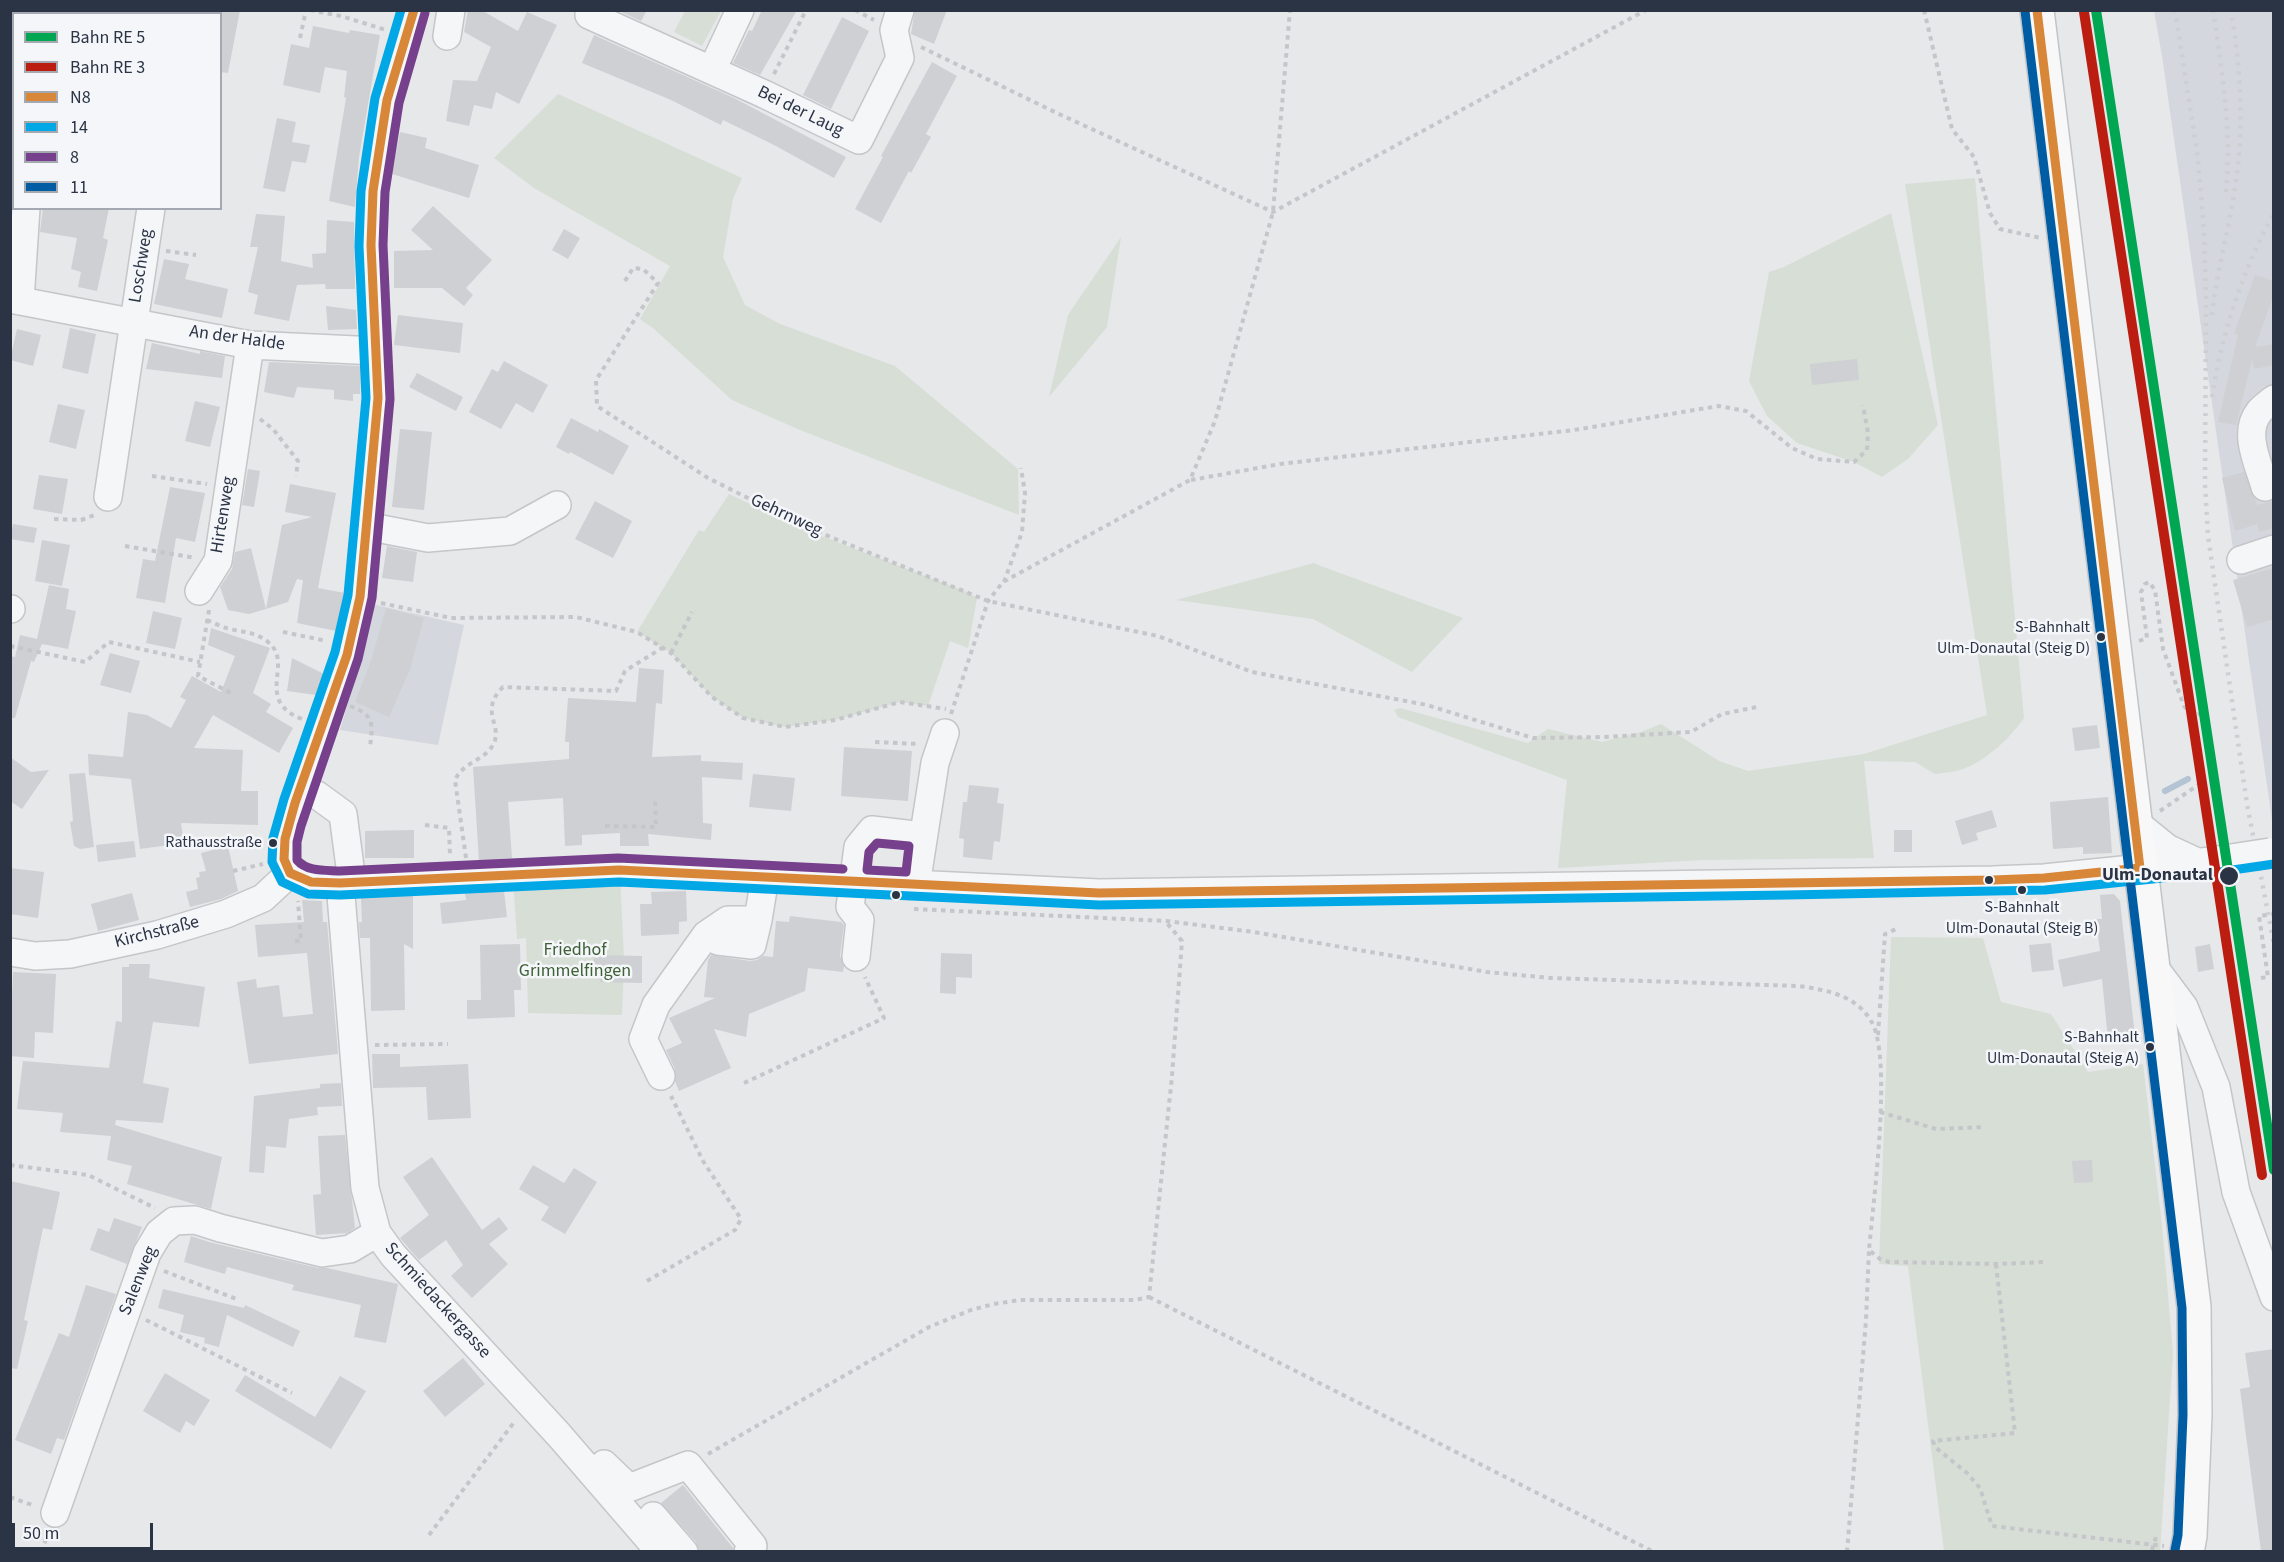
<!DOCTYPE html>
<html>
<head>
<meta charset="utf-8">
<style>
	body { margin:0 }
	#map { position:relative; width:2284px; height:1562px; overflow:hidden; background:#e6e8ea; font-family:"Source Sans 3",sans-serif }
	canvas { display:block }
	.frame { position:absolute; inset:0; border:12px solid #2b3445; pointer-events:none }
	.legend { position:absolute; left:12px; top:12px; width:210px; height:198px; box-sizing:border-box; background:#f4f6f9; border:2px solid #a4a8b1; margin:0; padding:8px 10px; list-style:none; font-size:18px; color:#2b3445 }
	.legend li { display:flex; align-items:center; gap:12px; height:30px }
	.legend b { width:30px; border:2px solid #a4a8b1 }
	.scale { position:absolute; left:12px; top:1523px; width:141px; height:27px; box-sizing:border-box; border:3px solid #2b3445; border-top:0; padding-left:8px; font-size:18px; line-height:21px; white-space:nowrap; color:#2b3445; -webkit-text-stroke:4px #f4f6f9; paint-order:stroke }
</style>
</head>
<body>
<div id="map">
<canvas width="2284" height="1562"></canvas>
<div class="frame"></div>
<ul class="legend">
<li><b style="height:8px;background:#00a651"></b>Bahn RE 5</li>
<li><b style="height:8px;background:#bb1e10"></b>Bahn RE 3</li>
<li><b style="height:8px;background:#d88637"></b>N8</li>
<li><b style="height:8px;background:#02a7e6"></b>14</li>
<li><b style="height:8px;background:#76408c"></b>8</li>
<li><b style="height:8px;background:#005da3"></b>11</li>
</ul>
<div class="scale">50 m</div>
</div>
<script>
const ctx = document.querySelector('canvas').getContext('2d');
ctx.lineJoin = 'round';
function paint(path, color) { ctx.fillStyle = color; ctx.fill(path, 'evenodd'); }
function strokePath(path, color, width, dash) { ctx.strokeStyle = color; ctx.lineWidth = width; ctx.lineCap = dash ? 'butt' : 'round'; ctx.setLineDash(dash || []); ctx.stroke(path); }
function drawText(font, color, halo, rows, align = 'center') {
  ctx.font = font + ' "Source Sans 3",sans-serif'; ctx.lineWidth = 5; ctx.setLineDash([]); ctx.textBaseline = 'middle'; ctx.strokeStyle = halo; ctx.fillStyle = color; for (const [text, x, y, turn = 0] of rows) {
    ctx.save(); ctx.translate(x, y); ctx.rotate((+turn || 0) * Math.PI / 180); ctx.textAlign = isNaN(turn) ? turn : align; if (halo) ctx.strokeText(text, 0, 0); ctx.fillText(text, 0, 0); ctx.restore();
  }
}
paint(new Path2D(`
	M2154,11H2273V827L2162,56Z
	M372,604L464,625L438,745L340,730L357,672Z`), '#d4d7dd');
paint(new Path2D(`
	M685,11H721L702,46L674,32Z
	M558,94L742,178L733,199L723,257L745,305L780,324L895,366L1018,469L1019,515L800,430L732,400L653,328L640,319L670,266L534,188L494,158Z
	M1975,178L2024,718C2011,737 1986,761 1963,769C1954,772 1944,773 1935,774L1915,762L1864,761L1874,858L1703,860L1558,868L1567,780L1398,717L1394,710L1400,708L1528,743L1548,729L1602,742L1641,732L1661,724L1719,761L1748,771L1864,754L1987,715L1905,184Z
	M1891,213L1938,425L1908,459L1882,477L1854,462L1797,443L1767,416L1749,381L1769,272L1784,267Z
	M1121,237L1107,327L1049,397L1068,315Z
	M729,494L803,529L965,591L977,598L968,648L950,641L928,706L900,702L835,720L785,727L743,718L712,697L671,653L637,632L699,530L704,532Z
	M1314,563L1318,565L1463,618L1412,672L1313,619L1176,600Z
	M620,876L624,960L622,1015L528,1013L526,938L517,939L513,878Z
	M1891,937L1983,938L2001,1002L2051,1014L2088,1072L2143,1064L2162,1225L2173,1354L2160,1551H1944L1908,1266L1879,1264Z`), '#d6ded6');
strokePath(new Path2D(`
	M2165,791L2188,779`), '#b4c4d5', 6);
paint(new Path2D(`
	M220,10H240L228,73L220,72Z
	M468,10H481L518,31L527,12L557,25L519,104L496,92L492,109L474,105L469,126L446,121L453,80L477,81L491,47L464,32Z
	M617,10H647L641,21Z
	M762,10H797L760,75L733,63L749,30L752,31Z
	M915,10H947L934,44L911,34Z
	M842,17L869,31L831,109L803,95Z
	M313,26L349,33L350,30L380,35L359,157L355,207L329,201L346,98L344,97L347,71L325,67L320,93L283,85L291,44L309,48Z
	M594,35L734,98L846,157L834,178L774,145L723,120L721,125L671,100L582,63Z
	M932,62L957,76L926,134L931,137L911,173L909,171L881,223L855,209L883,157L881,156Z
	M277,118L296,122L292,142L310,145L306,163L292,161L285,192L263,188Z
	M400,132L427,138L425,148L479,165L469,198L392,174Z
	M433,206L492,260L466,288L473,295L464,306L442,288H394V251L433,250L411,230Z
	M43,208H109L103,238L108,240L97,291L78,287L81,272L71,269L77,238L40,232Z
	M256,214L285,216L281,261L313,268L312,254L326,253L327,220L354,222L355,289H326L325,284L297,285L289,321L254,314L258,295L248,292L258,247H250Z
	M564,229L580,238L568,259L552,250Z
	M164,259L189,264L185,279L228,289L222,318L154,304Z
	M2255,275L2274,281V294L2255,347L2274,344V365L2254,369L2252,359L2236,425L2218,422L2238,335L2234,334Z
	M326,306L356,310L357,329L328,330Z
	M398,315L463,323L460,353L394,345Z
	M70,328L96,334L88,374L62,368Z
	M17,329L41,335L33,366L10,360Z
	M152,343L200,354V351L225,356L222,378L146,369Z
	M1857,359L1859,380L1812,385L1810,364Z
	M504,361L548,385L533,413L516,403L501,429L469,412L492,369L498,372Z
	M269,362L361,366L360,394H353V401L334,399V390L297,387L294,398L264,392Z
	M417,373L463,397L456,411L409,387Z
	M195,401L220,407L210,447L185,441Z
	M58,404L85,410L76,449L49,442Z
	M571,418L598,432L599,429L629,446L613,475L570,452L569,454L556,447Z
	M400,429L432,432L424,510L392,507Z
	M248,469L260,471L254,507L242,505Z
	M2244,472L2257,505L2274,501V528L2259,532L2257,524L2235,531L2222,478Z
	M39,475L68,479L62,514L33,509Z
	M290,484L336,493L318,588L345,593L336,631L297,623L303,580L297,579L288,602L266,609L282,525L312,517L285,512Z
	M170,487L205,493L195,542L176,538L165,603L136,598L143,559L155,561Z
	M595,501L632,521L613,558L575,539Z
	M13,524L37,528L34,543L10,539Z
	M42,540L70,545L62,586L35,581Z
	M387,546L417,552L413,582L382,578Z
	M251,548L266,609L249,614L228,610L220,587L232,569L235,552Z
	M2274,568V619L2247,627L2233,580Z
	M49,585L69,589L66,609L76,611L68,649L42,644L34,662L31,661L15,718H10V656L15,657L20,635L37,639Z
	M386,608L424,618L410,669L389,717L355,702L372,658Z
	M153,611L182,618L175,649L146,643Z
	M211,628L270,648L253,693L271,704L266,712L293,728L279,753L213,715L194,748L243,750L241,791H258V825L181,823L184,843L140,849L131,779L89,775L88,754L123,757L128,712L147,715L171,728L186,700L180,697L192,676L221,692L235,656L208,645Z
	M110,653L140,661L131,693L100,685Z
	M292,658L324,674L316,695L287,691Z
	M639,668L664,670L662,704L656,703L652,757L701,755V761L743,763L742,780L702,777L703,823L712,824L711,840L648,834L649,846H620V833L582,835V845L565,846L563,798L508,802L512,858L479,861L473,767L569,759V742H565L568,698L636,702Z
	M2097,725L2100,748L2075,751L2072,728Z
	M844,747L912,751L908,801L841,796Z
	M10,757L31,772L49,770L22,809L10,801Z
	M85,773L94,847L80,849L74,846L70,822L73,821L69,774Z
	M753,774L795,778L791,811L749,807Z
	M969,785L999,788L997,803L1004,804L1000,842L994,841L992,860L963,857L964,839L959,838L963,802H967Z
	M2108,797L2112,853L2083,854V847L2053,849L2050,802Z
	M1992,810L1997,827L1976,833L1978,840L1962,845L1955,821Z
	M414,830V858H365V831Z
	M1894,830H1912V852H1894Z
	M134,841L136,857L98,862L96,845Z
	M228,846L238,891L221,899L190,907L186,892L198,889L196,878L200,877L199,872L206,871L201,853Z
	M10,868L44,872L38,918L10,914Z
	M504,891L507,917L442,924L440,903L466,900L465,893Z
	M686,891L687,921L679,922V934L641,936L640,904H652L651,892Z
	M132,893L139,920L98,931L91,904Z
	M2114,894L2120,901L2135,1037L2108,1040L2102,979L2063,987L2058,960L2100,951L2096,919H2102L2100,895Z
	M413,895V949L404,944L405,1010L371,1011L370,938H360L359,922H362L361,898Z
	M302,900L322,901L323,922H327L338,1054L249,1064L237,982L256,979L257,988L279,985L283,1017L313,1014L307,953L258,957L255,925L304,922Z
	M790,916L841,922L844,925L840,956L844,966L843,972L808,968L805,991L749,1014L746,1037L714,1029L731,1068L679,1091L675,1081V1069L666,1050L682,1043L669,1018L715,998L704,997L708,960L711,955L750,961L757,960L763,956L773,957L776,921L789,922Z
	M2051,943L2054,970L2032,972L2029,945Z
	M520,944L521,990H514L515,1017L467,1019V1000H481L480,945Z
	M2210,944L2214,969L2198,972L2195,947Z
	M941,953L972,954V978L956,977V994L940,993Z
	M594,955L642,956V983L600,982V971H593Z
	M129,964H150L149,978L205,987L199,1027L153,1022L143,1083L169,1088L163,1123L116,1120L115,1125L222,1157L211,1209L127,1184L132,1166L107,1160L111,1136L60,1132L63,1113L17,1109L23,1061L109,1068L116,1021L122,1022V967H129Z
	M13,972L56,974L53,1033L35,1032L34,1058L10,1056Z
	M372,1054H400V1067L468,1064L471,1118L428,1120L426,1087L373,1088Z
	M341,1083L342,1106L317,1107L318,1115L289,1119L286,1148L266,1146L264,1173L249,1172L254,1096L320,1088V1084Z
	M345,1135L355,1228L347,1233L316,1235L313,1195L321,1194L318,1136Z
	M432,1157L482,1230L499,1217L508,1229L489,1244L508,1264L472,1298L451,1276L463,1265L446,1240L419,1260L400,1238L429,1215L403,1177Z
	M2092,1160L2093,1182L2074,1183L2072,1161Z
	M533,1165L564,1183L574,1168L597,1182L565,1234L541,1220L549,1207L519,1189Z
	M10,1181L60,1192L52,1230L43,1228L24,1320L28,1321L17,1369L10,1368Z
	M114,1218L142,1227L127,1264L90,1250L98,1228L109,1232Z
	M191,1236L209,1242L318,1268H327L398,1284L386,1343L354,1337L361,1305L292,1290L294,1285L227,1267L225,1274L184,1262Z
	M86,1285L116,1294L64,1440L57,1438L51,1454L15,1440L59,1333L69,1337Z
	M163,1289L244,1308L245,1305L300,1331L293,1347L227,1315L219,1347L204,1343L205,1338L180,1332L184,1315L158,1308Z
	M2274,1349V1551H2261L2240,1389L2250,1387L2245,1353Z
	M463,1358L485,1384L445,1417L423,1391Z
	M165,1373L210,1400L194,1426L186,1421L180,1433L143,1411Z
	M245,1375L315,1417L340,1376L366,1391L331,1449L235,1391Z
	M683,1485L733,1548V1551H699L696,1542L661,1503Z`), '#ced0d3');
const minor = new Path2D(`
	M414,10L387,100L373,191L371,245L378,398L360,597L347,655L295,803L285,839L284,859L290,873L311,882L340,883L619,870L1099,893L1993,880L2044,878L2211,861
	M591,10L589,15L764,94L859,140L900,58L894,30L900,10
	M185,14V10
	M447,36L451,10
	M712,70L740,10
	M10,299L250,345L377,351
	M20,301L26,208
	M2265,487C2259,465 2242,433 2259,412C2263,407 2269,403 2274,399
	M108,497L151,208
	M366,526L428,538L510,531L557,505
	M2241,560L2274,549
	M199,591L218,561L250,345
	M10,609H11
	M300,789L317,795L343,814L352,882
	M2135,822L2167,848L2195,861
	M340,883L365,1188L377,1233L393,1255L559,1435L660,1552
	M916,885L935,763L945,733
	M706,935L718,941L752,945L758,920
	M10,952L35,956L70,954L157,935L226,914L263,898L290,873
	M856,957L860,920L850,907L858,847L872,830L923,836
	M2154,967L2184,1007L2216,1087L2236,1192L2274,1297
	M661,1076L643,1039L656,1005L706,935L728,920H758L765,877
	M604,1464L629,1488L688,1465L753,1546L748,1552
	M55,1513L147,1253L159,1233L174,1221L195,1220L220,1228L322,1253L350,1249L377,1233
	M653,1516L684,1552`);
const major = new Path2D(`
	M2037,10L2194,1307L2195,1415L2190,1536L2187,1552`);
strokePath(minor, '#c4c6c8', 30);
strokePath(major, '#c2c5c8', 36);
strokePath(new Path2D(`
	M310,10L341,16L386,30
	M855,10L874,20
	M1924,10L1952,129L1974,157L1990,213L2000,229L2041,238
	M300,38L306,10
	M921,47L1061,115L1273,212L1646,10
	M774,74L806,10
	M166,251L196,255
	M625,281L633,268L643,269L658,283L596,380L597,406L708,478L806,527L988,601L1158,636L1252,672L1427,705L1533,738L1605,737L1691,732L1722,714L1757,707
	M260,419L273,429L298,461L296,476
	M152,476L207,484
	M1191,480L1280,464L1574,430L1719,406L1746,411L1792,448L1817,459L1854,462L1867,450L1868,433L1863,405
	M54,519L81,520L95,515
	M125,546L196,558
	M1004,582L1022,532L1025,493L1021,468
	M381,603L451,618L576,617L637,632L671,653L712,697L743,718L785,727L835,720L900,702L946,709
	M209,610L198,676L231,693
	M207,620C214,623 222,627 229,629C243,632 256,632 268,642C295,663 253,700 302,719
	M283,632L327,641
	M2139,641L2147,638L2141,592L2145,584L2149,582L2155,590L2163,649L2184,706L2193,715L2199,714
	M10,646L85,662L109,642L200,662
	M671,653L692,612
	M350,706C374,715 373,723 370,747
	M951,714L988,601L1003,582L1190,480L1215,421L1273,212L1290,10
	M875,742L919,744
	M2160,811L2201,783
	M425,825L449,828L450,856
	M605,826L656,827L655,797
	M466,858L455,780C463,762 484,761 493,745C504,725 478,712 503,687L616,691L625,671L662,648
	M233,871L263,864
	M914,909L1166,921L1254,932L1487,972L1551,978L1799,986C1826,990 1856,995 1871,1021C1893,1055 1873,1204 1869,1250L1880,1259L1889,1262L1996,1264L2046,1262
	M295,941H301L298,901
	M2261,978L2268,977L2259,916L2274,914
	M1878,1035L1885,934L1896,929
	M375,1045L448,1044
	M744,1083L884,1018L865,977
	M1880,1112L1936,1129L1985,1127
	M10,1165L88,1175L155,1208
	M1996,1264L2015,1433L1933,1441L1935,1447L1967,1473L1980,1488L1992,1526L2164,1546
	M164,1271L239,1300
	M647,1281L735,1230L741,1219L703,1161L671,1096
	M1149,1297L1654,1552
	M146,1320L292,1393
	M708,1454L929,1327L971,1310L994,1304L1020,1300H1135L1149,1297L1172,1076L1182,941L1166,922
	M10,1497L35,1506
	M429,1535L515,1421
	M2152,1550L2156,1537
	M42,1552L48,1532
	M1847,1552L1866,1320L1869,1250`), '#c5c6ca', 4, [4.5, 4.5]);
strokePath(minor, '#f5f6f7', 27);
strokePath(major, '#f8f8f8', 33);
strokePath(new Path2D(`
	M2175,10L2198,159L2204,233L2206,300L2205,484L2208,536L2247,804L2274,944
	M2213,10C2222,71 2232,132 2226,193
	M2212,315C2216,274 2228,234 2234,193C2245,133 2241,70 2231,10
	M2212,397C2222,333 2242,271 2274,213`), '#cecfd2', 4.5, [3, 6]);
const minorBridge = new Path2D(`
	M2211,861L2270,852`);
strokePath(minorBridge, '#c4c6c8', 30, []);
strokePath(minorBridge, '#f5f6f7', 27);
strokePath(new Path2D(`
	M414,10L387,100L373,191L371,245L378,398L360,597L347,655L295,803L285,839L284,859L290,873L311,882L340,883L619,870L1099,893L1993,880L2044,878L2140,868
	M2037,10L2140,868`), '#d88637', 9);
strokePath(new Path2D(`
	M401,10L375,98L361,191L359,246L366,398L348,595L335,652L284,799L273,838L272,862L282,882L308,894L340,895L619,882L1099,905L1786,895L2045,890L2212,873L2274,864`), '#02a7e6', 9);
strokePath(new Path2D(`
	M425,13L399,103L385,192L383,245L390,399L372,598L358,659L301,826L297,842V860C307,872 326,870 340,871L618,858L843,869
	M877,843L909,846L906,872L867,870L869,852Z`), '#76408c', 9);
strokePath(new Path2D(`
	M2025,11L2182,1308L2183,1415L2178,1535L2175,1550`), '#005da3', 9);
strokePath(new Path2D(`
	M2096,10L2274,1170`), '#00a651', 10);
strokePath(new Path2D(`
	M2084,12L2262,1175`), '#bb1e10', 10);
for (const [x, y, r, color] of [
	[2101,637,5,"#2b3445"],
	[273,843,5,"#2b3445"],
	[2229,876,10,"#2b3445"],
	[1989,880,5,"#2b3445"],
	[2022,890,5,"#2b3445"],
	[896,895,5,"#2b3445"],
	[2150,1047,5,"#2b3445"]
]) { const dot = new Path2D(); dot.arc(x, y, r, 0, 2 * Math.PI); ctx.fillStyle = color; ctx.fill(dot); strokePath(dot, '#f4f6f9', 2); }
drawText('16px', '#2b3445', '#f4f6f9', [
	["S-Bahnhalt",2090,628],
	["Ulm-Donautal (Steig D)",2090,649],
	["Rathausstraße",262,843],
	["S-Bahnhalt",2022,908,"center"],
	["Ulm-Donautal (Steig B)",2022,929,"center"],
	["S-Bahnhalt",2139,1038],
	["Ulm-Donautal (Steig A)",2139,1059]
], 'right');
drawText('18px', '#2b3445', '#f4f6f9', [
	["Bei der Laug",800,112,26],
	["Loschweg",142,266,-81],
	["An der Halde",237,339,8],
	["Hirtenweg",224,515,-81],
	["Gehrnweg",786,516,25],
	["Kirchstraße",157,933,-14],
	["Salenweg",139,1281,-68],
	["Schmiedackergasse",437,1301,48]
]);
drawText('bold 18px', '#2b3445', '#f4f6f9', [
	["Ulm-Donautal",2213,876]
], 'right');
drawText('18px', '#3f6138', '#f4f6f9', [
	["Friedhof",575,951],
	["Grimmelfingen",575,972]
]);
</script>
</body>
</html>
